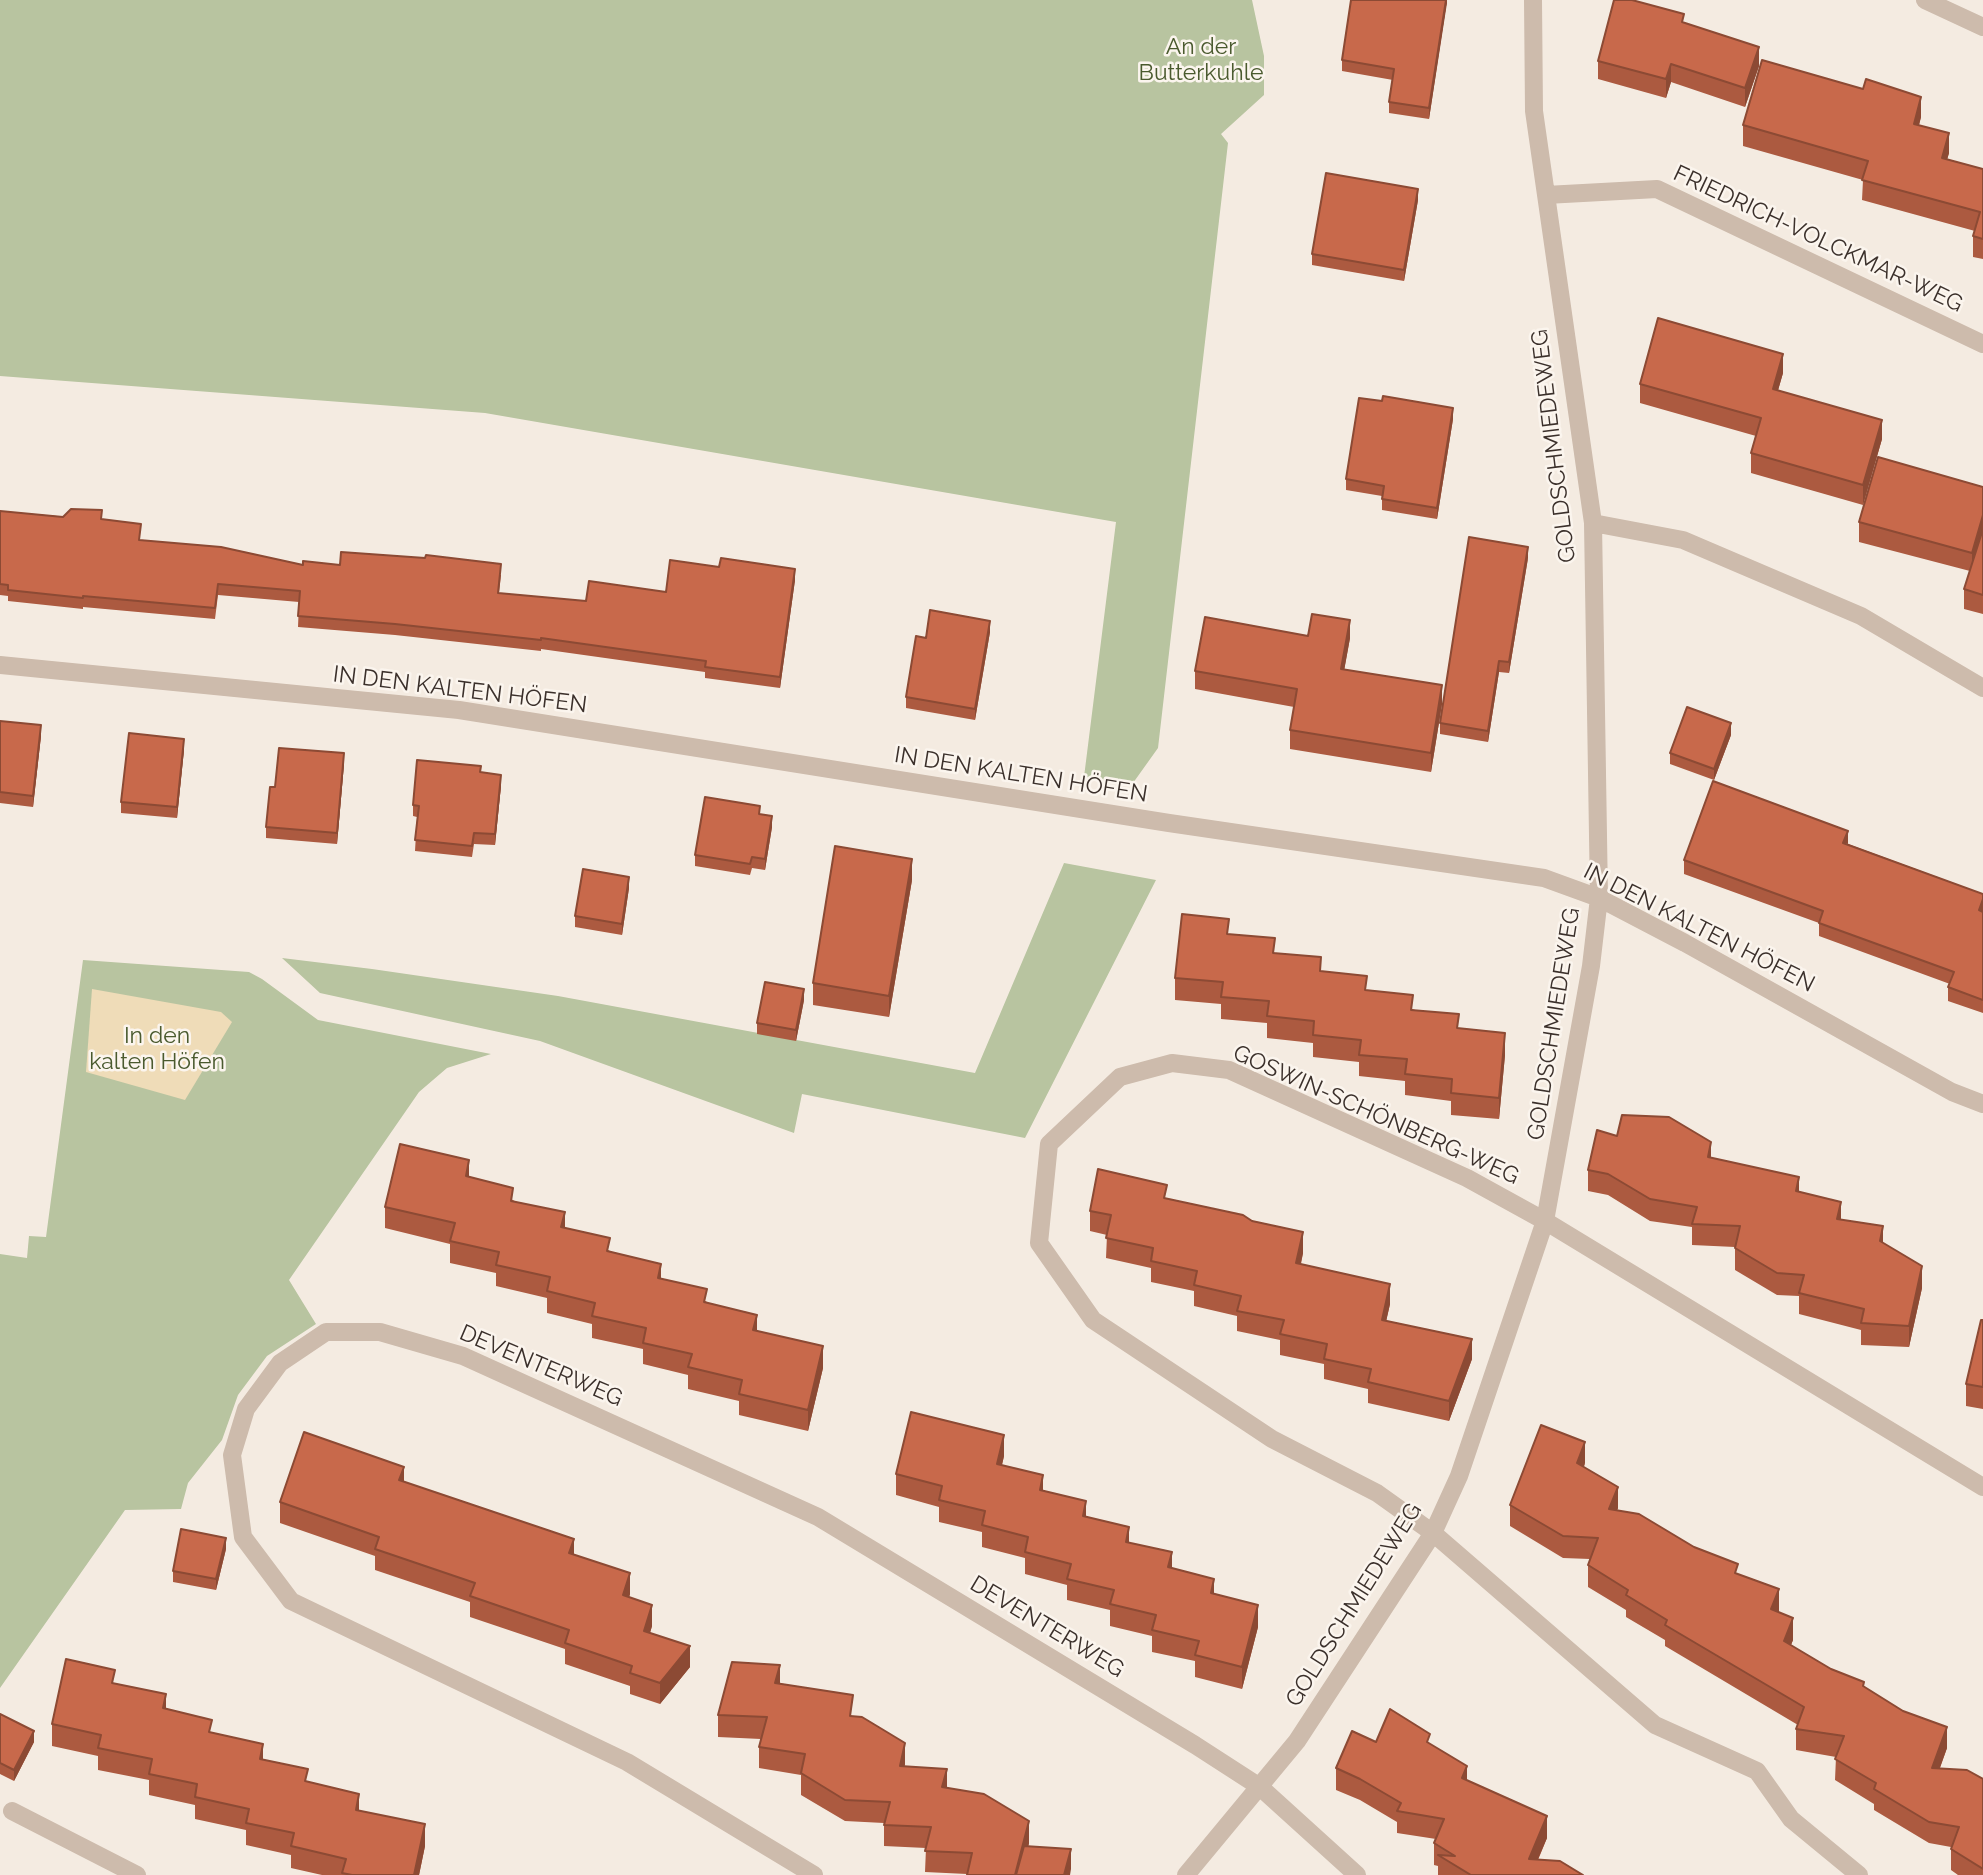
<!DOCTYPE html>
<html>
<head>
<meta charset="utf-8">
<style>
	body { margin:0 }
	canvas { display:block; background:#f4ebe1 }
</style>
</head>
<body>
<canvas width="1983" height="1875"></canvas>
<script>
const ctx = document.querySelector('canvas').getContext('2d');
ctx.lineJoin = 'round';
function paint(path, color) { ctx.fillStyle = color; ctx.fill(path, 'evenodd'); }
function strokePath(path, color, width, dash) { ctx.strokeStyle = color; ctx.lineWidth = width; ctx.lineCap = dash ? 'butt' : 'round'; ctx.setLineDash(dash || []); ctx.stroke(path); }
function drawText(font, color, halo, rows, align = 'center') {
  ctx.font = font + ' Raleway,sans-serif'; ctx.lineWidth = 5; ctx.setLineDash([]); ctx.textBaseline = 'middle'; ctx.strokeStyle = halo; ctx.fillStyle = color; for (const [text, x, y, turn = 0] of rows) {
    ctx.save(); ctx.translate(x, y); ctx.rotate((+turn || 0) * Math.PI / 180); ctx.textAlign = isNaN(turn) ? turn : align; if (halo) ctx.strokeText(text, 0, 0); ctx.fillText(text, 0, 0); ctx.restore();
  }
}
paint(new Path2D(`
	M0,0H1252L1264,56V95L1221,134L1228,143L1158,748L1133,783L1084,777L1116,522L485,413L0,376Z
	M1064,863L1156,880L1025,1138L802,1094L794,1133L540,1041L320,993L282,958L372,969L558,996L975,1073Z
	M83,960L249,972L262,979L318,1020L491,1054L447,1068L419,1092L289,1280L316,1324L267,1356L238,1395L222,1440L188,1483L181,1509L125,1510L0,1688V1254L27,1258L29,1236L46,1237Z`), '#b8c4a0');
paint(new Path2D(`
	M92,989L221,1012L232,1022L185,1100L86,1072Z`), '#efdcb8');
strokePath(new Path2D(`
	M1925,0L1983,27
	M1546,195L1657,189L1983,344
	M1593,523L1683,540L1861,616L1983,688
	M0,665L459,710L1169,823L1544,878L1599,898L1685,943L1952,1092L1983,1104
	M12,1811L137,1875
	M814,1875L627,1762L291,1601L243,1537L232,1455L246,1409L280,1363L326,1332H380L463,1356L818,1517L1195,1745L1260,1787L1357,1875
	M1186,1875L1297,1741L1433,1533L1459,1476L1545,1221L1591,966L1599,898L1593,523L1534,111L1533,0
	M1859,1875L1791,1819L1757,1771L1655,1725L1433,1533L1377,1493L1272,1439L1093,1320L1039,1243L1049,1144L1120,1077L1172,1063L1229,1070L1467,1178L1545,1221L1983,1487`), '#cdbbac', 18);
paint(new Path2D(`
	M1447,0L1429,119L1389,113V102L1393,80L1342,71V60Z
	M1684,23L1759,66L1745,107L1671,82L1666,98L1598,79V61Z
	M1921,117L1919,125L1949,153L1947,159L1983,169V259L1973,257V236L1975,231L1862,200L1863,180L1743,146V125Z
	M1418,200L1404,281L1312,265V254Z
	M1783,373L1778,390L1882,439L1863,505L1751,473V453L1756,436L1640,403V384Z
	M1453,419L1437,519L1382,510V496L1346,490V479Z
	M1983,487V614L1964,609V589L1970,571L1859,542V522Z
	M0,511L102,520L140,540L303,565H340L501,575L499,593L586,601L666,592L795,580L780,688L705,678V672L541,649V651L395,635L298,627L299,602L218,595L215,619L83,607V609L8,601V596L0,595Z
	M1528,558L1509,673L1499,672L1488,742L1440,734V723Z
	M990,632L975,720L906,708V697L926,638Z
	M1308,636L1350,638L1344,670L1442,704L1431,772L1290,749V730L1294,707L1195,689V671Z
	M0,721L41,736L33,807L0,803Z
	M1731,735L1714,780L1670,764V753Z
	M184,750L177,818L121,813V802Z
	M344,764L337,844L266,838V827L275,787Z
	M481,772L501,786L495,845L474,844L472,857L415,851L417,817L413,816V805Z
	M760,815L772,827L765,870L752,868L750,875L695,866V855Z
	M1848,844L1983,894V1013L1948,1001V987L1950,984L1819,936V923L1684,874V860Z
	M912,880L889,1017L813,1005V983Z
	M629,888L622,935L575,927V916Z
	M1229,934L1459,1028L1505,1055L1499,1119L1451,1115V1101L1405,1095V1081L1359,1076V1062L1313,1057V1043L1267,1038V1023L1221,1019V1004L1175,1000V978Z
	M804,1000L796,1041L757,1034V1023Z
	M1617,1136L1711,1157L1799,1192L1841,1220L1883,1243L1922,1288L1909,1347L1861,1345V1330L1799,1314V1296L1777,1295L1735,1270V1247L1692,1245V1227L1650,1221L1608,1195L1588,1191V1170Z
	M469,1177L707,1302L823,1368L808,1431L739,1415V1401L688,1389V1375L643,1364V1349L592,1338V1324L547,1313V1298L496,1286V1273L450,1263V1244L385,1228V1207Z
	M1167,1199L1303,1253L1301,1264L1390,1304L1386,1321L1472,1359L1449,1421L1368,1403V1389L1324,1379V1364L1280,1355V1340L1237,1331V1316L1194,1306V1291L1151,1282V1268L1106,1258L1107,1235L1090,1231V1211Z
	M1983,1320V1409L1966,1406V1384Z
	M1004,1456L1002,1465L1043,1491L1214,1594L1258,1627L1242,1689L1195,1677V1661L1152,1652V1636L1110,1626V1610L1067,1600V1585L1025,1574V1558L982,1547V1532L939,1522V1507L896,1495V1474Z
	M1585,1463L1584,1467L1618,1508L1617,1510L1738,1574L1779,1611L1778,1612L1793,1640L1791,1645L1831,1669L1864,1687L1947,1748L1940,1768L1983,1779V1875H1958L1951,1870V1847L1929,1843L1874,1810V1804L1835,1780L1836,1757L1796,1750V1729L1798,1725L1665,1646V1640L1626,1617V1610L1588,1587V1565L1590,1559L1563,1558L1510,1526V1505Z
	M404,1482L574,1555L630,1594L629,1597L652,1626L650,1633L690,1667L660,1704L630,1694V1686L565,1664V1649L470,1617V1602L375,1570V1556L280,1523V1502Z
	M226,1549L216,1590L173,1582V1571Z
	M115,1683L308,1782L425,1846L419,1875H322L291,1868V1855L246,1845V1830L195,1819V1805L149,1795V1780L98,1770V1756L52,1746V1724Z
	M780,1683L853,1716L905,1764L904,1767L947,1788L1029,1843L1028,1847L1071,1869L967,1874L925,1872L926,1848L884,1846V1823L845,1821L801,1795V1775L759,1768V1747L761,1739L718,1737V1715Z
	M0,1714L34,1742L14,1781L0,1774Z
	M1376,1742L1430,1744L1467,1781L1547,1838L1538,1860L1583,1875H1438V1866L1434,1865V1843L1436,1839L1397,1833V1822L1360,1800L1336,1790V1768Z`), '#ac5a40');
paint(new Path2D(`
	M1446,0H1447V3L1429,119V108Z
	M1759,47V66L1745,107V88Z
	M1671,64V82L1666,98V79Z
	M1921,97V117L1914,144V124Z
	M1949,133V153L1942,178V158Z
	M1418,189V200L1404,281V270Z
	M1783,354V373L1773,408V389Z
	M1453,408V419L1437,519V508Z
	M1882,420V439L1863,505V485Z
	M1983,515V535L1972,572V553Z
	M1528,547V558L1509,673V662Z
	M795,569V580L780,688V677Z
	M1350,620V638L1341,688V669Z
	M990,621V632L975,720V709Z
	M1499,661V672L1488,742V731Z
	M1442,685V704L1431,772V753Z
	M1731,723V735L1714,780V769Z
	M41,725V736L33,807V796Z
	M184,739V750L177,818V807Z
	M344,753V764L337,844V833Z
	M501,775V786L495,845V834Z
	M772,816V827L765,870V859Z
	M1848,831V844L1843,843Z
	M912,859V880L889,1017V996Z
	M629,877V888L622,935V924Z
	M1983,899V912L1979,910Z
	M804,989V1000L796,1041V1030Z
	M1505,1033V1055L1499,1119V1098Z
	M1711,1142V1164L1708,1157Z
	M469,1160V1182L466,1176Z
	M1799,1177V1198L1796,1191Z
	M1841,1202V1223L1837,1219Z
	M565,1212V1234L561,1227Z
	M1883,1226V1248L1880,1241Z
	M1303,1232V1253L1296,1284V1263Z
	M661,1264V1285L658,1278Z
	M1922,1266V1288L1909,1347V1326Z
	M1390,1284V1304L1382,1340V1320Z
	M757,1315V1336L753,1330Z
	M1472,1339V1359L1449,1421V1401Z
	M823,1346V1368L808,1431V1410Z
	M1004,1435V1456L997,1485V1464Z
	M1585,1442V1463L1577,1484V1463Z
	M404,1467V1488L399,1480Z
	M1043,1475V1497L1040,1490Z
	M1618,1487V1508L1609,1531V1509Z
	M1086,1501V1523L1083,1516Z
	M1129,1527V1548L1126,1542Z
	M226,1538V1549L216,1590V1579Z
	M574,1539V1561L569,1553Z
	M1172,1552V1574L1168,1567Z
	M630,1573V1594L623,1616V1595Z
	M1214,1579V1601L1211,1593Z
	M1779,1589V1611L1771,1631V1609Z
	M652,1605V1626L644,1652V1631Z
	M1258,1605V1627L1242,1689V1667Z
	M1793,1618V1640L1784,1662V1641Z
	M690,1646V1667L660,1704V1683Z
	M780,1665V1686L775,1683Z
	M166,1694V1716L163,1708Z
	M1947,1727V1748L1932,1789V1768Z
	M34,1731V1742L14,1781V1770Z
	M905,1743V1764L900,1788V1766Z
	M263,1744V1765L260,1759Z
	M1467,1766V1787L1462,1778Z
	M947,1769V1790L942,1787Z
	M359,1794V1816L356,1810Z
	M1547,1816V1838L1531,1875L1529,1859Z
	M1029,1821V1843L1021,1875H1015Z
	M425,1824V1846L419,1875H414Z
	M1071,1849V1869L1070,1875H1064Z`), '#8c4a34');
const building = new Path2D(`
	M1351,0H1446L1429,108L1389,102L1394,69L1342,60Z
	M1614,0H1632L1684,14L1682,22L1759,47L1745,88L1671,64L1666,79L1598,61Z
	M1762,60L1863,89L1866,79L1921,97L1914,124L1949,133L1942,158L1983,169V239L1973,236L1980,212L1862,180L1868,161L1743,125Z
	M1326,173L1418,189L1404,270L1312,254Z
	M1658,318L1783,354L1773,389L1882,420L1863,485L1751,453L1761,418L1640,384Z
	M1383,396L1453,408L1437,508L1382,499L1384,486L1346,479L1359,398L1382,401Z
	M1878,457L1983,487V515L1972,553L1859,522Z
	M71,509L102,510L101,519L141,524L139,540L221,547L303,565V561L340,565L341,552L425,558L426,555L501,564L498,593L586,601L589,581L666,592L670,560L719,567L721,558L795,569L780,677L705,667L706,661L541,638V640L395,624L298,616L300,591L218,584L215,608L83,596V598L8,590V585L0,584V511L63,517Z
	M1983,529V595L1964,589Z
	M1469,537L1528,547L1509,662L1499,661L1488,731L1440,723Z
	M930,610L990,621L975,709L906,697L916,636L926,638Z
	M1312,614L1350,620L1341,669L1442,685L1431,753L1290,730L1297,689L1195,671L1205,617L1308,636Z
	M1687,707L1731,723L1714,769L1670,753Z
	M0,721L41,725L33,796L0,792Z
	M129,733L184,739L177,807L121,802Z
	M279,748L344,753L337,833L266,827L270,787H275Z
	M417,760L481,766L480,772L501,775L495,834L474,833L472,846L415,840L419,806L413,805Z
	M1713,781L1848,831L1843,843L1983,894V899L1979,910L1983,912V1000L1948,987L1954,972L1819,923L1823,911L1684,860Z
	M705,797L760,806L759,814L772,816L765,859L752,857L750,864L695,855Z
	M835,846L912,859L889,996L813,983Z
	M583,869L629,877L622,924L575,916Z
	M1182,914L1229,919L1227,934L1275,938L1273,953L1321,957L1320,971L1367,976L1365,990L1413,995L1411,1010L1459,1014L1457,1028L1505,1033L1499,1098L1451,1093L1452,1079L1405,1074L1407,1059L1359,1055L1361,1040L1313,1035L1314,1021L1267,1016L1269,1001L1221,997L1223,982L1175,978Z
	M765,982L804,989L796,1030L757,1023Z
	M1622,1115L1669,1117L1711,1142L1708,1157L1799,1177L1796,1191L1841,1202L1837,1219L1883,1226L1880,1241L1922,1266L1909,1326L1861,1323L1864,1309L1799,1293L1804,1275L1777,1273L1735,1248L1740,1226L1692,1224L1697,1207L1650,1199L1608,1174L1588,1170L1597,1130L1617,1136Z
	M400,1144L469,1160L466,1176L513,1188L511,1201L565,1212L561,1227L610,1238L607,1251L661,1264L658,1278L707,1289L704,1302L757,1315L753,1330L823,1346L808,1410L739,1394L742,1380L688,1367L692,1354L643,1343L646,1328L592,1316L595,1303L547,1291L550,1277L496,1265L499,1252L450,1241L455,1223L385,1207Z
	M1098,1169L1167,1185L1164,1198L1243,1215L1252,1221L1303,1232L1296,1263L1390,1284L1382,1320L1472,1339L1449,1401L1368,1382L1371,1369L1324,1359L1327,1344L1280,1334L1284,1320L1237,1311L1241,1296L1194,1285L1197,1271L1151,1261L1153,1248L1106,1238L1111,1215L1090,1211Z
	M1981,1320H1983V1387L1966,1384Z
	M911,1412L1004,1435L997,1464L1043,1475L1040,1490L1086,1501L1083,1516L1129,1527L1126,1542L1172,1552L1168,1567L1214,1579L1211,1593L1258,1605L1242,1667L1195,1655L1199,1641L1152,1630L1156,1615L1110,1604L1114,1590L1067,1579L1071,1564L1025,1552L1028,1537L982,1525L985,1511L939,1500L942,1486L896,1474Z
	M1541,1425L1585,1442L1577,1463L1618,1487L1609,1509L1639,1514L1694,1547L1738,1564L1735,1573L1779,1589L1771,1609L1793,1618L1784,1641L1831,1669L1864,1682L1863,1686L1903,1711L1947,1727L1932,1768L1967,1770L1983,1779V1869L1951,1849L1959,1827L1929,1822L1874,1789L1876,1783L1835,1759L1844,1736L1796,1729L1804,1707L1665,1625L1667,1620L1626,1595L1628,1590L1588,1565L1598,1538L1563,1536L1510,1505Z
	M304,1432L404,1467L399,1480L574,1539L569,1553L630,1573L623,1595L652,1605L644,1631L690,1646L660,1683L630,1673L632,1666L565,1643L569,1630L470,1596L475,1583L375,1549L379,1537L280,1502Z
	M181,1529L226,1538L216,1579L173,1571Z
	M66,1659L115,1670L112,1683L166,1694L163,1708L212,1720L209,1732L263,1744L260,1759L308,1769L305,1781L359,1794L356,1810L425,1824L414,1875H352L342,1873L346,1859L291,1846L294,1833L246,1823L249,1809L195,1797L197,1784L149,1774L152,1759L98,1748L101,1735L52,1724Z
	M732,1662L780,1665L775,1683L853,1695L850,1716L862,1717L905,1743L900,1766L947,1769L942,1787L984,1794L1029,1821L1015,1875H967L972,1853L925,1851L931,1827L884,1825L890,1802L845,1800L801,1773L805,1754L759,1747L767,1717L718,1715Z
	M1390,1709L1430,1734L1427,1742L1467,1766L1462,1778L1547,1816L1529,1859L1560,1861L1583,1875H1471L1438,1855L1455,1856L1434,1843L1444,1819L1397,1811L1401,1803L1360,1779L1336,1768L1352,1731L1376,1742Z
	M0,1714L34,1731L14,1770L0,1763Z
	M1024,1846L1071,1849L1064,1875H1016Z`);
paint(building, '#c8694b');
strokePath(building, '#8c4a34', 2);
drawText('23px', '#4a5a2e', '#fbf5ee', [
	["An der",1201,47],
	["Butterkuhle",1201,73],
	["In den",157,1036],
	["kalten Höfen",157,1062]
]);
drawText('23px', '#3b302b', '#fbf5ee', [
	["FRIEDRICH-VOLCKMAR-WEG",1818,239,25],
	["GOLDSCHMIEDEWEG",1554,446,-97],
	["IN DEN KALTEN HÖFEN",460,690,7],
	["IN DEN KALTEN HÖFEN",1021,775,9],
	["IN DEN KALTEN HÖFEN",1699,928,27],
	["GOLDSCHMIEDEWEG",1554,1024,-81],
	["GOSWIN-SCHÖNBERG-WEG",1376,1115,24],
	["DEVENTERWEG",541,1366,23],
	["GOLDSCHMIEDEWEG",1354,1605,-58],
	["DEVENTERWEG",1047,1627,31]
]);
</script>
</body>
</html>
